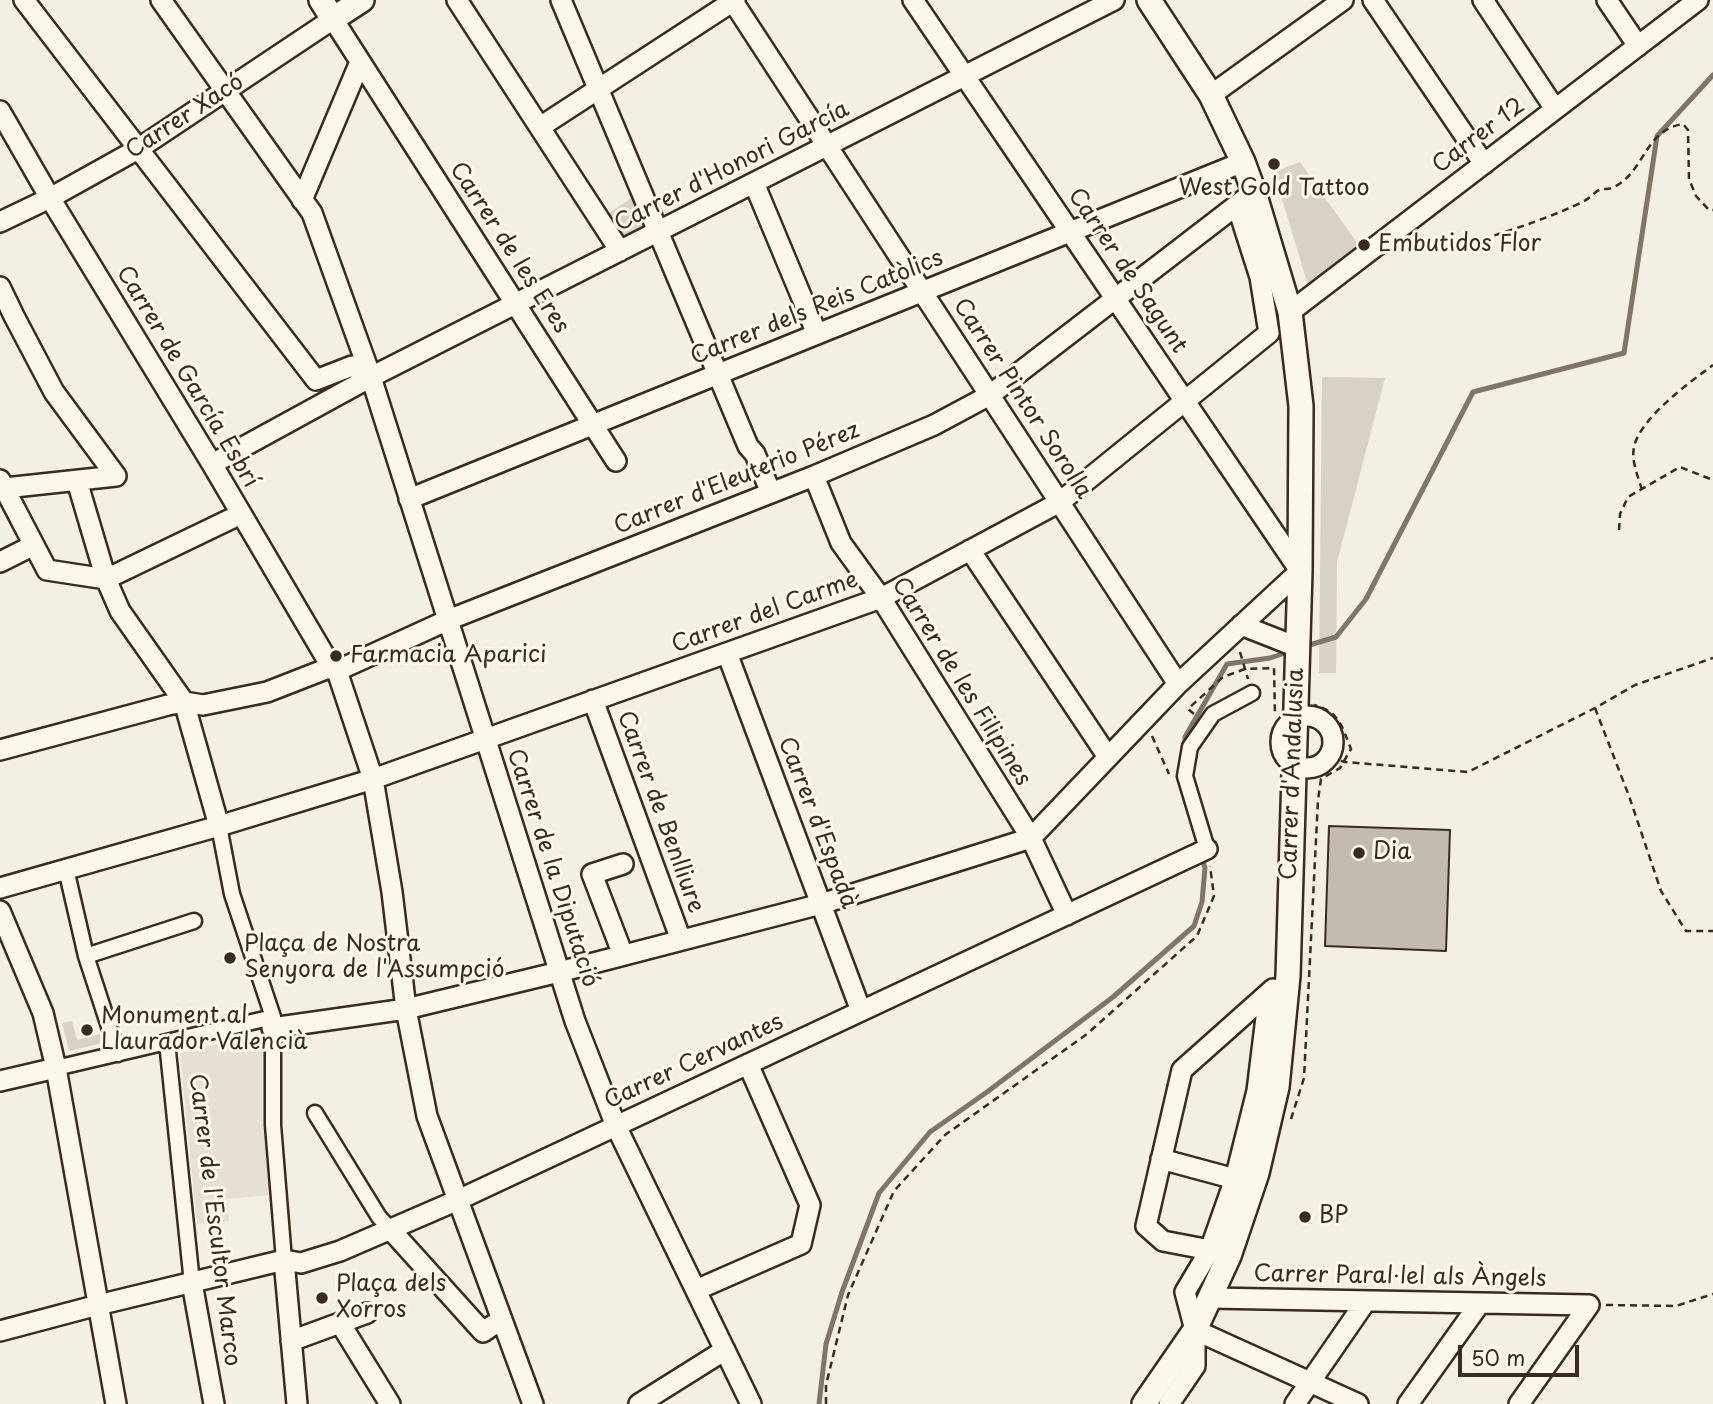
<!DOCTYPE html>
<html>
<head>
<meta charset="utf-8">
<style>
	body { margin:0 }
	#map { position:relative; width:1713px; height:1404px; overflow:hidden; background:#f3efe4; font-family:"Playpen Sans",sans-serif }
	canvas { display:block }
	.scale { position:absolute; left:1458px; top:1345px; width:121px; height:32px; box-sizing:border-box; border:4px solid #3b2a1e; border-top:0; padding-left:9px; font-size:21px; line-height:24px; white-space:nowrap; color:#3b2a1e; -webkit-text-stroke:5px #fbf7ec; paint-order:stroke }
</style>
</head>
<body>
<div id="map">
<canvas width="1713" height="1404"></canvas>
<div class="scale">50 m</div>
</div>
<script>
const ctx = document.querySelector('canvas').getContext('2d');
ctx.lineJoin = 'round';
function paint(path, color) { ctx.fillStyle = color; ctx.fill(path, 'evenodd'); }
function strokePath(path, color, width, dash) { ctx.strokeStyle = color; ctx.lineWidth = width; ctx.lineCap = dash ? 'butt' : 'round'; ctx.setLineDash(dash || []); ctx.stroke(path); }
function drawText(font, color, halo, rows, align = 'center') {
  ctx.font = font + ' "Playpen Sans",sans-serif'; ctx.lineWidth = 6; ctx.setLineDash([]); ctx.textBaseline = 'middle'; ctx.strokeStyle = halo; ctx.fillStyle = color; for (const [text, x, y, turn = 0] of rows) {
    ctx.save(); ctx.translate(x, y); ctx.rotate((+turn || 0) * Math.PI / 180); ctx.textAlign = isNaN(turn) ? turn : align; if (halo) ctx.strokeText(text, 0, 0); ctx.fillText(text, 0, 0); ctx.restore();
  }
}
paint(new Path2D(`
	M250,1036L265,1052L270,1195L227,1199L229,1221L197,1224L180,1053Z`), '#e5dfd4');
paint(new Path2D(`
	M1300,162L1362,250L1309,289L1274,172Z
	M636,195L648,225L624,238L609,213Z
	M1322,377L1385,378L1337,562L1336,673H1319Z
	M72,1021L77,1040L104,1033L106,1042L69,1051L62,1023Z`), '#d8d1c6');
strokePath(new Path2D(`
	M1303,647L1336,637L1366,599L1473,392L1624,353L1657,136L1713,75
	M1185,749V737L1227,664L1270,658L1291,651
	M819,1404L826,1344L842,1292L879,1193L930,1132L987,1092L1113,997L1194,926L1202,902L1205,868L1201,855`), '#817468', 5);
const building = new Path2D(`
	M1329,826L1450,830L1446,951L1325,946Z`);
paint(building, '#c3bbb0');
strokePath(building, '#3b2a1e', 2);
const pedestrian = new Path2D(`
	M219,826L232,894L273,1017V1125L284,1260
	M1207,849L1185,776L1190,747L1213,714L1252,693
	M66,869L86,956L118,1054
	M86,956L194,921
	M167,1042L192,1283
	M56,1068L273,1017
	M315,1113L379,1217L390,1229`);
const minor = new Path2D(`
	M24,0L316,380L352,366L371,377
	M161,0L312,213L371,377L575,1021L616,1126L751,1404
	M457,0L620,251
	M561,0L748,446L755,454L771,493
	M732,0L1178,684
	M1373,0L1484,164
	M1483,0L1555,109
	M1607,0L1638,46
	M1211,95L1343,0
	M0,111L50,198L212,464L332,668
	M540,127L735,0
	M754,183L817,334
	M302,200L360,62
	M0,222L50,198L138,149L333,19L616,461
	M0,287L14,316L54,392L116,476L5,488
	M1290,312L1698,0
	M212,464L371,377L1114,0
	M814,476L841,543L881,598L1031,838L1067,915
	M0,480L47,570L106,579L120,611L184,702L219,826
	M77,481L106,579L241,514
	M409,499L1243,162
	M970,550L1108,757
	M0,562L34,545
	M1241,625L1297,647
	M727,653L861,1011
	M336,668L373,779L392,892L406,1009L427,1116L533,1404
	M593,700L681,940
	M1281 742a26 26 0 1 1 52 0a26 26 0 1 1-52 0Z
	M0,750L168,705L184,702L203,705L267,692L326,669L345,667L448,620L814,476L934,425L990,395L1246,198
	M0,888L219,826L373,779L881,598L1060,502L1269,333L1260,277L1237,205
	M0,911L43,1013L56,1068L116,1404
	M623,955L592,874L623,864
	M272,1028L406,1009L559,972L821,904L1031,838L1178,684L1300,571L913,0
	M0,1081L56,1068
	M1161,1159L1235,1179
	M390,1229L483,1332L502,1319
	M1210,1250L1163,1241L1146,1226L1182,1070L1273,989
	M284,1260L297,1404
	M192,1283L214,1404
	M696,1290L801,1244L810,1205L748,1064
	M1211,1298L1589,1305
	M340,1323L390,1404
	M1195,1330L1358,1404
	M0,1331L98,1305L284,1260L301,1263L340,1251L458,1200L1207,849
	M291,1341L367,1313
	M639,1404L725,1350
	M1169,1404L1195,1366V1330L1185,1292L1210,1250L1235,1179L1257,1091L1269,993
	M1295,1404L1366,1301
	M1408,1404L1480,1303
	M1519,1404L1589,1305`);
const tertiary = new Path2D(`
	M321,0L333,19L362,0
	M1144,1404L1195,1330L1229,1256L1257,1173L1277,1087L1288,976L1300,571L1301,406L1290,312L1254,192L1243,162L1211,95L1149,0`);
strokePath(pedestrian, '#3b2a1e', 19);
strokePath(minor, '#3b2a1e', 24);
strokePath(tertiary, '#3b2a1e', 28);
strokePath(new Path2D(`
	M1460,246C1496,235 1532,224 1567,209C1574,206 1584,202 1590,197C1593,195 1596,191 1599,190C1604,188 1609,190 1614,187C1645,172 1644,130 1683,124L1688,130L1689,179L1696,196L1709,210H1713
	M1642,490C1638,476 1631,461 1634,447C1640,418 1690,382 1713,365
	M1619,530L1620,514L1628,497L1680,467L1713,480
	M1240,652L1248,679
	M1595,708L1629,796L1661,891L1686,931H1713
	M1194,714L1188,709L1223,677L1245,669L1274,668L1275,715
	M1152,736L1169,774
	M1329,758L1345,762L1468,772L1595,708L1635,685L1713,658
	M1291,1119L1304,1078L1318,800L1321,779L1340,768L1351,749C1342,727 1340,712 1314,705
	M1606,1305L1676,1306L1713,1294
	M826,1404V1385L848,1295L894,1191L945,1135L1087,1034L1197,936L1214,896L1210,866`), '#3b2a1e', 2.5, [7, 5]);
strokePath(pedestrian, '#fbf7ec', 14);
strokePath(minor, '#fbf7ec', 19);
strokePath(tertiary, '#fbf7ec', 23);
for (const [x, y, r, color] of [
	[1274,164,7,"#3b2a1e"],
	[1364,245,7,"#3b2a1e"],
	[336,656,7,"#3b2a1e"],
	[1359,853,7,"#3b2a1e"],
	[230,958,7,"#3b2a1e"],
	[87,1030,7,"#3b2a1e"],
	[1305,1217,7,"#3b2a1e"],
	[322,1298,7,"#3b2a1e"]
]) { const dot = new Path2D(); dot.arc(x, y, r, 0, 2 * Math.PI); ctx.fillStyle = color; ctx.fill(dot); strokePath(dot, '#fbf7ec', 2.5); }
drawText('23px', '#3b2a1e', '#fbf7ec', [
	["Carrer Xacó",185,117,-33],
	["Carrer 12",1479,136,-37],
	["Carrer d'Honori García",732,167,-27],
	["Carrer de les Eres",509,248,57],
	["Carrer de Sagunt",1127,271,56],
	["Carrer dels Reis Catòlics",817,308,-22],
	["Carrer de García Esbrí",187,377,59],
	["Carrer Pintor Sorolla",1022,399,57],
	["Carrer d'Eleuterio Pérez",737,479,-22],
	["Carrer del Carme",765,613,-20],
	["Carrer de les Filipines",961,682,58],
	["Carrer d'Andalusia",1293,774,-88],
	["Carrer de Benlliure",660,812,70],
	["Carrer d'Espadà",817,823,69],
	["Carrer de la Diputació",552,868,72],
	["Carrer Cervantes",694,1062,-25],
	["Carrer de l'Escultor Marco",214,1220,83],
	["Carrer Paral·lel als Àngels",1400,1277,1]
]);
drawText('23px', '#3b2a1e', '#fbf7ec', [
	["West Gold Tattoo",1274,189,"center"],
	["Embutidos Flor",1378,245],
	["Farmacia Aparici",350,656],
	["Dia",1373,853],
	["Plaça de Nostra",244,945],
	["Senyora de l'Assumpció",244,971],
	["Monument al",101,1017],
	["Llaurador Valencià",101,1043],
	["BP",1319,1217],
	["Plaça dels",336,1285],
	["Xorros",336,1311]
], 'left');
</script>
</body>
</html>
